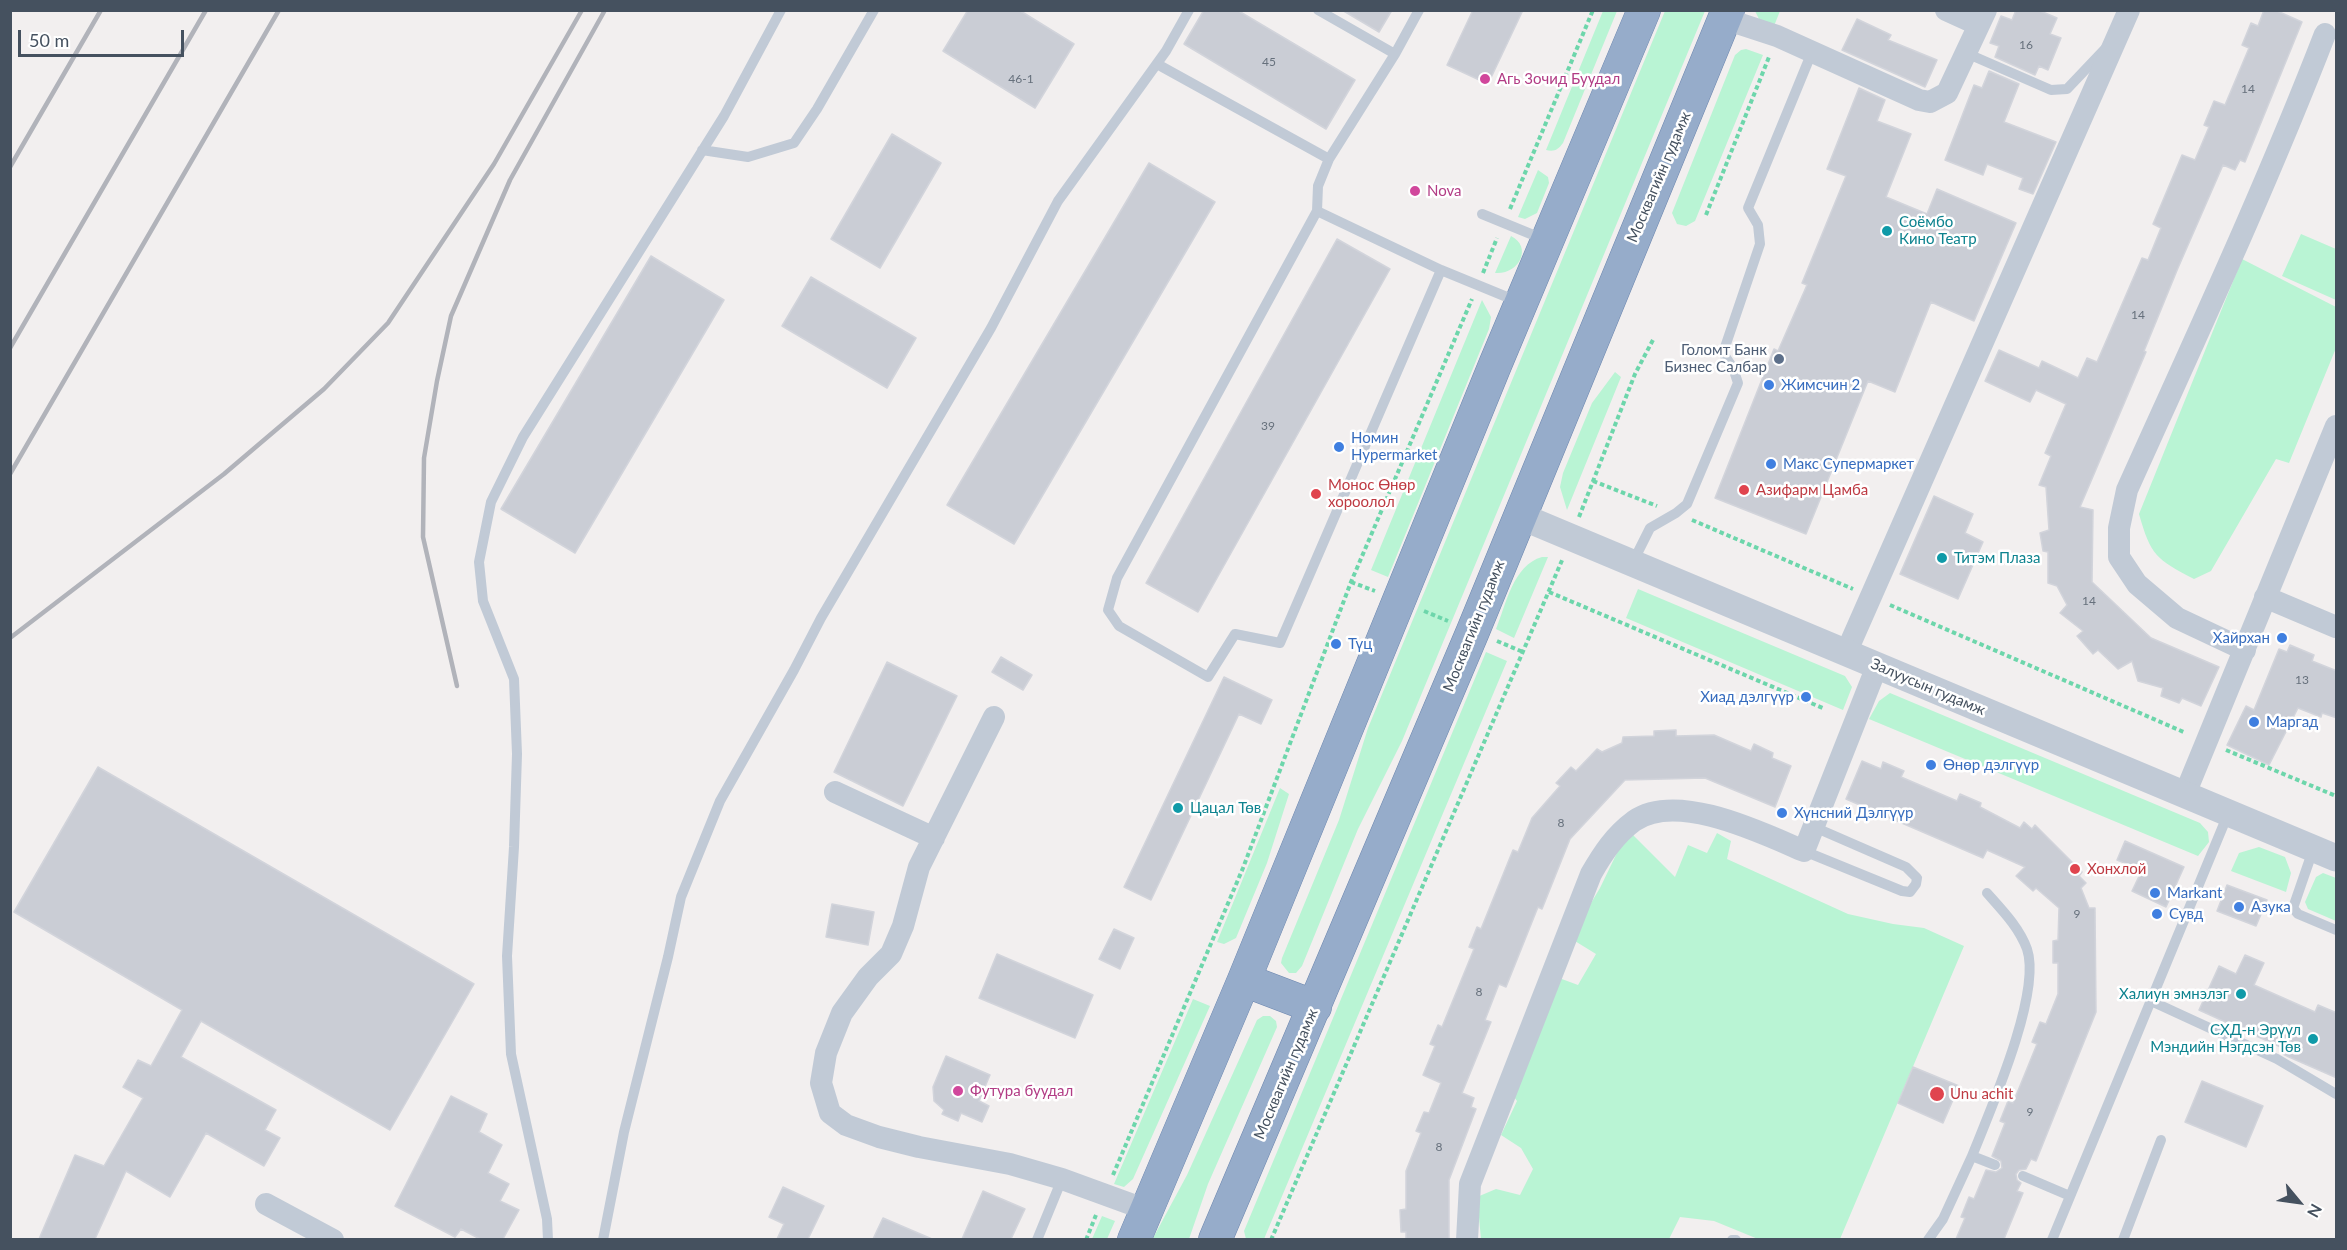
<!DOCTYPE html>
<html>
<head>
<meta charset="utf-8">
<style>
	body { margin:0 }
	#map { position:relative; width:2347px; height:1250px; overflow:hidden; background:#f2efef; font-family:Lato,sans-serif }
	canvas { display:block }
	.frame { position:absolute; inset:0; border:12px solid #45515f; pointer-events:none }
	.north { position:absolute; left:2269px; top:1172px; width:60px; height:60px; -webkit-text-stroke:4px #fff; paint-order:stroke; rotate:119deg; font-size:16px; font-weight:700; line-height:24px; text-align:center; color:#45515f }
	.north::after { content:''; display:block; margin:auto; width:21px; height:27px; background:#45515f; clip-path:polygon(50% 0,100% 100%,50% 72%,0 100%) }
	.scale { position:absolute; left:18px; top:30px; width:166px; height:27px; box-sizing:border-box; border:3px solid #45515f; border-top:0; padding-left:8px; font-size:18px; line-height:21px; white-space:nowrap; color:#45515f; -webkit-text-stroke:4px #fff; paint-order:stroke }
</style>
</head>
<body>
<div id="map">
<canvas width="2347" height="1250"></canvas>
<div class="frame"></div>
<div class="north">N</div>
<div class="scale">50 m</div>
</div>
<script>
const ctx = document.querySelector('canvas').getContext('2d');
ctx.lineJoin = 'round';
function paint(path, color) { ctx.fillStyle = color; ctx.fill(path, 'evenodd'); }
function strokePath(path, color, width, dash) { ctx.strokeStyle = color; ctx.lineWidth = width; ctx.lineCap = dash ? 'butt' : 'round'; ctx.setLineDash(dash || []); ctx.stroke(path); }
function drawText(font, color, halo, rows, align = 'center') {
  ctx.font = font + ' Lato,sans-serif'; ctx.lineWidth = 5; ctx.setLineDash([]); ctx.textBaseline = 'middle'; ctx.strokeStyle = halo; ctx.fillStyle = color; for (const [text, x, y, turn = 0] of rows) {
    ctx.save(); ctx.translate(x, y); ctx.rotate((+turn || 0) * Math.PI / 180); ctx.textAlign = isNaN(turn) ? turn : align; if (halo) ctx.strokeText(text, 0, 0); ctx.fillText(text, 0, 0); ctx.restore();
  }
}
paint(new Path2D(`
	M1603,11H1617L1563,143C1558,150 1554,152 1546,150Z
	M1665,11H1705L1402,741L1358,829L1302,966L1296,973H1289L1281,963L1282,958L1339,820L1368,728Z
	M1755,11H1780L1774,26L1759,19Z
	M1746,49L1763,55L1695,221L1686,226L1677,224L1672,213L1735,55L1741,50Z
	M1538,170L1548,177L1549,183L1537,213L1525,219L1518,217Z
	M2301,234L2336,249V300L2282,276Z
	M1511,236C1533,247 1519,275 1495,273Z
	M2242,259L2336,307V348L2289,463L2276,459L2211,571L2194,579C2156,559 2151,556 2139,514Z
	M1482,300L1491,317L1489,329L1388,577L1371,570Z
	M1615,372L1621,377L1567,510L1560,487L1563,473L1592,403Z
	M1542,557H1548L1514,638L1496,629C1506,605 1513,565 1542,557Z
	M1638,589L1845,676L1852,687L1843,710L1626,618Z
	M1486,652L1507,661L1264,1239H1246L1244,1231Z
	M1890,693L2200,823L2208,832L2209,842L2198,856L1869,719L1879,701Z
	M1280,788L1289,794L1267,863L1236,938L1224,944L1217,942Z
	M1628,830L1675,877L1688,845L1707,853L1717,833L1731,841L1727,859L1848,914L1893,924L1924,928L1964,946L1840,1239H1758L1714,1221L1680,1217L1669,1239H1481L1477,1197L1496,1189L1520,1195L1533,1169L1521,1148L1501,1135L1517,1101L1502,1081L1551,975L1578,985L1596,954L1570,938L1600,888Z
	M2259,847L2285,857L2291,873L2286,892L2231,871L2239,853Z
	M2323,873L2336,878V921L2308,909L2305,902L2316,877Z
	M1193,999L1210,1006L1133,1179L1124,1187L1114,1184Z
	M1263,1016H1270L1276,1021L1277,1027L1208,1184L1189,1239L1152,1240L1187,1175L1257,1020Z
	M1102,1216L1115,1221L1107,1239H1092Z`), '#b9f4d4');
const building = new Path2D(`
	M968,10H1019L1074,44L1035,108L943,51Z
	M1204,10H1237L1355,80L1326,129L1184,44Z
	M1342,10H1392L1379,32Z
	M1473,10H1523L1488,84L1447,65Z
	M2016,10H2038L2057,18L2050,34L2061,38L2048,70L2039,66L2035,75L1995,57L1999,46L1990,43L2001,16L2012,20Z
	M2264,10H2275L2302,22L2245,162L2240,160L2235,170L2223,165L2178,268L2144,351L2146,352L2080,507L2093,510L2092,582L2151,638L2219,667L2201,706L2182,698L2179,703L2161,696L2163,688L2138,681L2132,661L2118,669L2098,650L2093,654L2077,636L2083,631L2060,613L2067,605L2057,586L2048,583V552L2043,551L2040,533L2049,530L2046,487L2039,485L2051,456L2045,453L2066,404L2036,390L2030,402L1985,381L1999,350L2039,368L2042,361L2078,378L2087,358L2097,362L2142,258L2148,260L2161,228L2153,224L2182,155L2195,160L2209,127L2204,125L2214,101L2225,105L2249,48L2242,45L2251,23L2258,26Z
	M1857,19L1891,35L1888,40L1937,60L1925,87L1842,50Z
	M1989,71L2019,84L2004,122L2056,142L2033,194L2019,189L2023,178L1987,164L1983,175L1945,160L1974,85L1982,88Z
	M1859,88L1885,100L1877,121L1911,134L1886,197L1927,214L1937,189L2016,223L1974,321L1931,302L1895,392L1868,381L1806,534L1715,498L1774,349L1778,351L1807,285L1802,283L1846,176L1827,169Z
	M892,134L941,163L880,268L831,239Z
	M1149,163L1215,202L1014,544L947,505Z
	M1337,239L1390,269L1198,612L1146,583Z
	M651,256L724,300L575,553L501,509Z
	M811,277L916,338L887,388L782,326Z
	M1934,496L1973,514L1965,533L1983,542L1958,599L1900,574Z
	M2290,645L2314,655L2312,661L2337,671V718L2322,713L2321,717L2298,708L2269,765L2227,745L2246,706L2254,710L2279,649L2287,652Z
	M1001,657L1032,675L1023,690L992,672Z
	M887,662L957,696L903,806L834,772Z
	M1224,677L1272,700L1261,724L1239,714L1151,900L1124,887Z
	M1676,730V736L1714,735L1751,751L1754,744L1773,753L1772,758L1791,766L1775,807L1705,778L1625,780L1570,839L1542,909L1538,907L1506,987L1499,984L1485,1020L1491,1022L1462,1093L1474,1098L1471,1107L1476,1109L1449,1180V1239H1406V1232H1401L1400,1210L1406,1209V1171L1421,1133L1416,1131L1424,1112L1429,1113L1441,1083L1423,1075L1435,1046L1430,1044L1438,1025L1442,1027L1474,949L1469,947L1477,927L1481,929L1513,850L1518,852L1532,818L1560,786L1556,783L1571,767L1576,771L1597,749L1602,752L1622,743L1623,737L1654,736V731Z
	M1862,761L1881,769L1883,762L1904,771L1901,777L1957,801L1960,794L1981,803L1980,807L2020,828L2024,822L2032,829L2035,825L2082,872L2079,876L2086,883L2081,888L2089,908H2095L2096,1012L2036,1161L2031,1159L2026,1169L2019,1170L2016,1174L2017,1180L2021,1183L2017,1191L2023,1193L2004,1239H1956L1965,1218L1961,1217L1969,1197L1974,1199L1986,1170L1996,1172L2002,1168L2001,1161L1992,1156L2005,1123L2000,1121L2008,1101L2013,1103L2037,1044L2032,1042L2040,1022L2046,1024L2058,994V963H2053V941L2058,940L2059,908L2036,888L2033,891L2016,876L2025,867L1987,850L1983,858L1846,799Z
	M98,767L474,984L390,1130L201,1021L181,1057L276,1110L265,1130L280,1138L264,1166L206,1133L170,1197L126,1171L95,1239H39L75,1155L104,1166L143,1098L123,1087L138,1060L151,1066L182,1010L14,912Z
	M2125,841L2184,867L2166,907L2132,891L2142,870L2117,860Z
	M2227,885L2267,900L2256,926L2217,911Z
	M832,904L874,912L868,945L826,937Z
	M1114,929L1134,938L1120,969L1099,959Z
	M997,954L1093,995L1075,1038L979,998Z
	M2245,955L2264,963L2254,985L2315,1012L2318,1005L2337,1013V1078L2289,1057L2283,1054L2285,1049L2199,1010L2219,966L2236,974Z
	M946,1056L990,1075L979,1101L989,1106L982,1122L961,1113L958,1121L942,1114L944,1110L934,1101L933,1087Z
	M1913,1067L1959,1086L1943,1123L1898,1103Z
	M2202,1081L2263,1106L2246,1147L2185,1122Z
	M451,1096L487,1114L479,1132L502,1145L488,1173L509,1184L500,1201L519,1210L503,1239H480L461,1229L455,1237L395,1206Z
	M783,1187L824,1206L808,1239H777L784,1224L769,1217Z
	M983,1191L1025,1209L1011,1239H962Z
	M883,1218L932,1239H873Z`);
paint(building, '#cacdd5');
strokePath(building, '#d2d4db', 1.5);
const trunk = new Path2D(`
	M1244,980L1315,1007
	M1134,1240L1244,980L1495,365L1644,10
	M1215,1240L1473,631L1728,10`);
strokePath(trunk, '#6d87af', 34);
strokePath(new Path2D(`
	M1510,209L1593,10
	M1706,215L1769,57
	M1483,273L1497,238
	M1593,481L1657,506
	M1579,517L1635,374L1654,338
	M1692,520L1853,589
	M1351,582L1375,591
	M1549,592L1825,709
	M1890,605L2186,733
	M1424,611L1448,621
	M1497,641L1523,652
	M2226,750L2336,796
	M1113,1175L1243,868L1351,582L1472,299
	M1086,1240L1096,1215
	M1271,1240L1563,558`), '#6dd6ab', 4, [4.5, 3]);
strokePath(new Path2D(`
	M1318,10L1395,54
	M1966,53L2051,90L2067,89L2105,49
	M1157,64L1329,159L1318,186L1317,211L1117,578L1108,610L1119,626L1208,677L1235,634L1280,643L1441,270
	M702,150L748,157L794,143L817,109L874,10
	M1329,159L1395,54L1419,10
	M1317,211L1441,270L1519,302
	M1482,214L1543,239
	M1633,562L1650,528L1676,513L1687,504L1738,383L1733,368L1723,353L1760,244L1758,225L1748,208L1812,52
	M2313,850L2293,908L2298,914L2336,930
	M1804,851L1902,891L1910,892L1916,884L1917,878L1906,867L1814,827
	M2151,1001L2277,1059L2336,1094
	M1972,1156C1990,1111 2042,993 2027,949C2019,927 2002,910 1987,893
	M2023,1176L2070,1196
	M548,1240L547,1219L511,1054L507,956L514,847L517,754L514,679L483,601L479,562L491,502L523,437L724,116L781,10
	M603,1240L624,1132L668,957L681,897L720,801L794,670L821,618L991,328L1058,201L1166,51L1189,10
	M1037,1240L1062,1179
	M1732,1240H1736
	M1928,1240L1943,1219L1972,1156L1995,1165
	M2052,1240L2228,814
	M2123,1240L2161,1140`), '#c1cad6', 10);
strokePath(new Path2D(`
	M1946,10L1979,25
	M1725,19L1777,36L1919,100L1930,102L1947,93L1986,10
	M2265,597L2336,627
	M2245,650L2177,618L2137,584L2119,557V528L2127,490C2195,339 2265,189 2325,34
	M1846,653L2129,10
	M994,717L919,867L903,926L891,954L868,977L842,1013L826,1053L821,1083L830,1113L846,1125L879,1137L919,1147L1010,1164L1062,1179L1147,1210
	M835,792L934,838
	M2185,794L2336,426
	M266,1204L333,1240
	M1467,1240L1470,1184L1591,874C1603,853 1615,835 1634,821C1677,791 1762,833 1804,851L1877,666`), '#c1cad6', 22);
strokePath(new Path2D(`
	M1520,516L2336,858`), '#c1cad6', 27);
strokePath(trunk, '#96acca', 33);
strokePath(new Path2D(`
	M10,167L101,10
	M10,348L206,10
	M10,474L279,10
	M10,638L224,474L324,389L388,323L494,164L582,10
	M457,686L423,537L424,458L437,381L451,316L510,180L605,10`), '#b1b3ba', 4.5);
for (const [x, y, r, color] of [
	[1485,79,6,"#d1479c"],
	[1415,191,6,"#d1479c"],
	[1887,231,6,"#0f9aa8"],
	[1779,359,6,"#5c6f8a"],
	[1769,385,6,"#3f7fe0"],
	[1339,447,6,"#3f7fe0"],
	[1771,464,6,"#3f7fe0"],
	[1744,490,6,"#e0444e"],
	[1316,494,6,"#e0444e"],
	[1942,558,6,"#0f9aa8"],
	[2282,638,6,"#3f7fe0"],
	[1336,644,6,"#3f7fe0"],
	[1806,697,6,"#3f7fe0"],
	[2254,722,6,"#3f7fe0"],
	[1931,765,6,"#3f7fe0"],
	[1178,808,6,"#0f9aa8"],
	[1782,813,6,"#3f7fe0"],
	[2075,869,6,"#e0444e"],
	[2155,893,6,"#3f7fe0"],
	[2239,907,6,"#3f7fe0"],
	[2157,914,6,"#3f7fe0"],
	[2241,994,6,"#0f9aa8"],
	[2313,1039,6,"#0f9aa8"],
	[958,1091,6,"#d1479c"],
	[1937,1094,8,"#e0444e"]
]) { const dot = new Path2D(); dot.arc(x, y, r, 0, 2 * Math.PI); ctx.fillStyle = color; ctx.fill(dot); strokePath(dot, '#fff', 2); }
drawText('12px', '#66707c', null, [
	["16",2026,45],
	["45",1269,62],
	["46-1",1021,79],
	["14",2248,89],
	["14",2138,315],
	["39",1268,426],
	["14",2089,601],
	["13",2302,680],
	["8",1561,823],
	["9",2077,914],
	["8",1479,992],
	["9",2030,1112],
	["8",1439,1147]
]);
drawText('15px', '#b23c85', '#fff', [
	["Агь 3очид Буудал",1497,79],
	["Nova",1427,191],
	["Футура буудал",970,1091]
], 'left');
drawText('15px', '#45515f', '#fff', [
	["Москвагийн гудамж",1659,177,-67],
	["Москвагийн гудамж",1474,626,-68],
	["Залуусын гудамж",1928,687,23],
	["Москвагийн гудамж",1286,1074,-67]
]);
drawText('15px', '#0d838f', '#fff', [
	["Соёмбо",1899,222],
	["Кино Театр",1899,239],
	["Титэм Плаза",1954,558],
	["Цацал Төв",1190,808],
	["Халиун эмнэлэг",2229,994,"right"],
	["СХД-н Эрүүл",2301,1030,"right"],
	["Мэндийн Нэгдсэн Төв",2301,1047,"right"]
], 'left');
drawText('15px', '#4e5e75', '#fff', [
	["Голомт Банк",1767,350],
	["Бизнес Салбар",1767,367]
], 'right');
drawText('15px', '#366cbe', '#fff', [
	["Жимсчин 2",1781,385],
	["Номин",1351,438],
	["Hyрermarket",1351,455],
	["Макс Супермаркет",1783,464],
	["Хайрхан",2270,638,"right"],
	["Түц",1348,644],
	["Хиад дэлгүүр",1794,697,"right"],
	["Маргад",2266,722],
	["Өнөр дэлгүүр",1943,765],
	["Хүнсний Дэлгүүр",1794,813],
	["Markant",2167,893],
	["Азука",2251,907],
	["Сувд",2169,914]
], 'left');
drawText('15px', '#be3a42', '#fff', [
	["Монос Өнөр",1328,485],
	["хороолол",1328,502],
	["Азифарм Цамба",1756,490],
	["Хонхлой",2087,869],
	["Unu achit",1950,1094]
], 'left');
</script>
</body>
</html>
